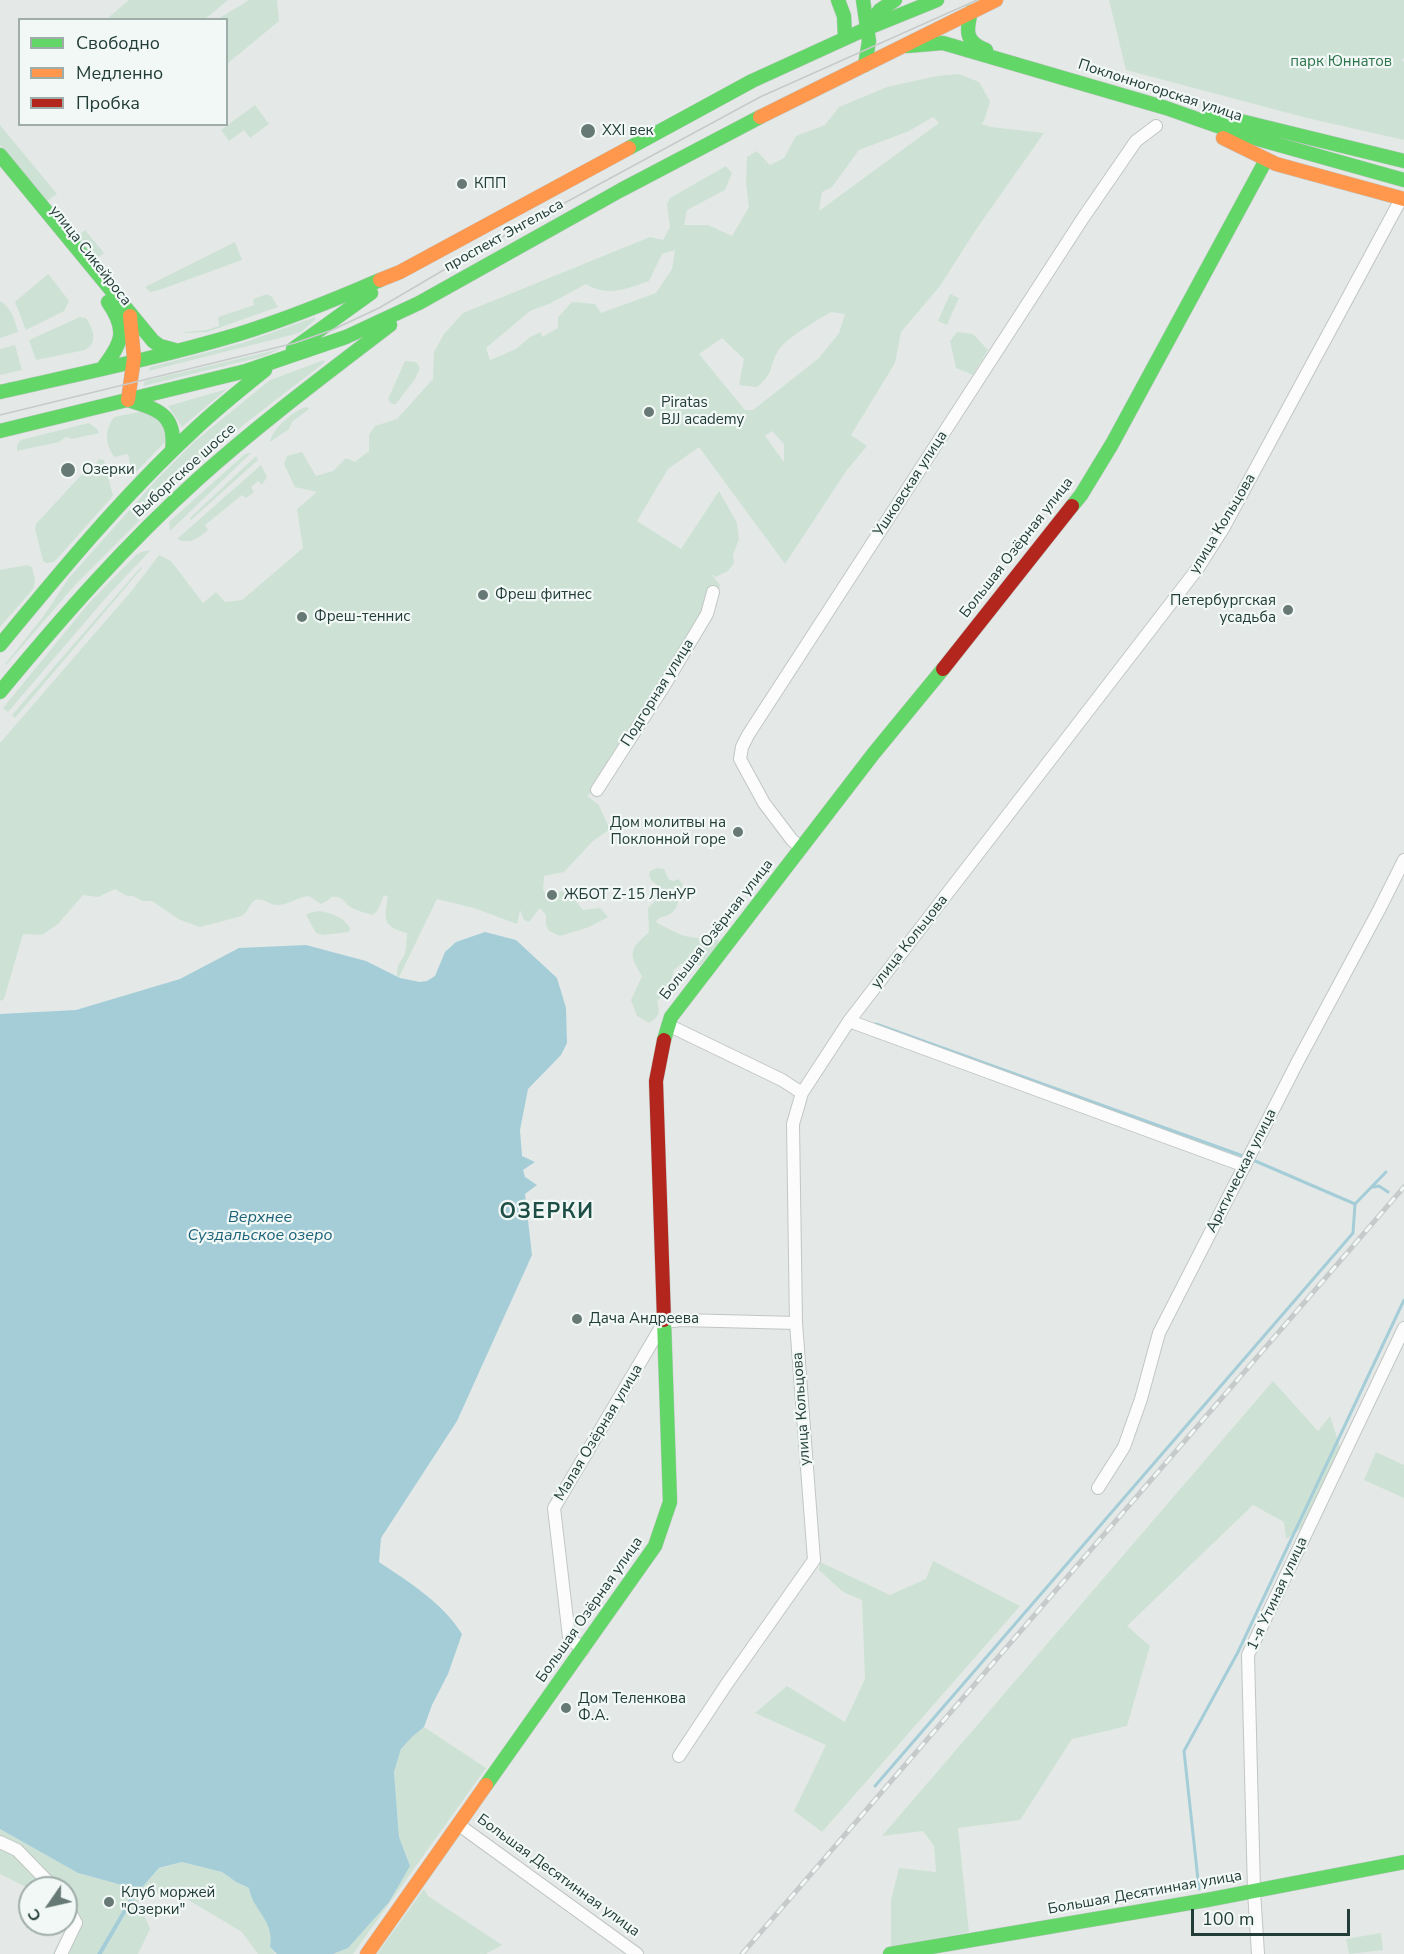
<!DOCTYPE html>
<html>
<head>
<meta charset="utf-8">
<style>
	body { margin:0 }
	#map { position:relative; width:1404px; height:1954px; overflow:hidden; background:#e4e9e7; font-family:"Nunito Sans",sans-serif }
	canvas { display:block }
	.legend { position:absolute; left:18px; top:18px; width:210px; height:108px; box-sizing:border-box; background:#f2f8f6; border:2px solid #9fadaa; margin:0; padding:8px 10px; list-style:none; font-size:18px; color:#223d37 }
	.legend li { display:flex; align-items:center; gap:12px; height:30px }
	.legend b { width:30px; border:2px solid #9fadaa }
	.north { position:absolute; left:18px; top:1876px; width:60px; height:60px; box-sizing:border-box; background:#f2f8f6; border:2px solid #9fadaa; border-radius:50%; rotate:236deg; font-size:16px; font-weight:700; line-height:24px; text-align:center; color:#223d37 }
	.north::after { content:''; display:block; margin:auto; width:21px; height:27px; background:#667975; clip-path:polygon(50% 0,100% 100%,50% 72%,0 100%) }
	.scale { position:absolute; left:1191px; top:1909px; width:159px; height:27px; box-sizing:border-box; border:3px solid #223d37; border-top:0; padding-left:8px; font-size:18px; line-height:21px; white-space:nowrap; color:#223d37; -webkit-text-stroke:4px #f2f8f6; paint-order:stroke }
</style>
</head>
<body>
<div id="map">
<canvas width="1404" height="1954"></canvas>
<ul class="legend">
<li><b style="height:8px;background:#63d668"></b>Свободно</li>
<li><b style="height:8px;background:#ff974d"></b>Медленно</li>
<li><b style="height:8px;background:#b3261e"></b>Пробка</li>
</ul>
<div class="north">С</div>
<div class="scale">100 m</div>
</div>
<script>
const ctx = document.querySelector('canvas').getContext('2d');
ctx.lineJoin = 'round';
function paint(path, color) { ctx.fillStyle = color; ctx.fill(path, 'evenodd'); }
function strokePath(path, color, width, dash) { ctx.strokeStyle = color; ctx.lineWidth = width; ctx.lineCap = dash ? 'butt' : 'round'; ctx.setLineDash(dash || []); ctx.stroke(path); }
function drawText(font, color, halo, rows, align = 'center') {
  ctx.font = font + ' "Nunito Sans",sans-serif'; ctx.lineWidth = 4.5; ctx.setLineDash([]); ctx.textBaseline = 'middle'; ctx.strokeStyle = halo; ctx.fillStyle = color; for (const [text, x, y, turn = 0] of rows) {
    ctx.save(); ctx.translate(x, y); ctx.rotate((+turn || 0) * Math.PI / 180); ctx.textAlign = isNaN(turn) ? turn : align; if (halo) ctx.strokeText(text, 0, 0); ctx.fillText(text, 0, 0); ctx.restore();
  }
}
paint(new Path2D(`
	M129,0H228L205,19H111L109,17Z
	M249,0H277L279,21L227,64L226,20L218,19Z
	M1109,0H1404V58L1402,60L1404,62V140L1307,118L1126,70Z
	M959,74L979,82L990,101L984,121L981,124L991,127L1044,133L975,231L940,286L901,332L895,363L851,435L867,446L847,470L785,564L699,447L668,469L637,521L681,549L719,491L737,523L739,539L733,555L734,563L728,571L715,577L710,573L720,585L713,612L704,629L597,798L590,793L587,796L598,804L610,829L593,841L564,872L544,876L543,890L549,897L562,891L575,900L583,910L600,908L608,917L589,927L560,936L549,931L546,925V915L540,908L529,922L524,920L520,910L517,924L474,908L437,899L399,977L397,976C397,962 401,963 405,953C406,948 407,938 407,933C382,927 384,918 388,897L384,895L378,910L373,915C366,913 358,911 352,908C343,903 344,895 331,897L327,901L321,904L309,896C298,897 288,905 277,905C269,905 261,896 254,901C249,905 248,912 242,916L200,927L180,920L152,901H143L133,896H127L115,889L98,897L83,895L58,924L42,935L23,934L4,999L0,1001V743L134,588L159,555L171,561L203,603L216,592L225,602L242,600L303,548L297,509L317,492L295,487L284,464L287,456L302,452L316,476L333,471L346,458L355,462L369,451V435L375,426L397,419L433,379L434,352L444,334L463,313L650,237L663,240L670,227L667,204L670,198L726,166L732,173L725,190L687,210L684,225H708L732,236L749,207L746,184L747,157L757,151L770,165L784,158L796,136L825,125L839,107L887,87L937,76ZM933,117L939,123L819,211L822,192L832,187L859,150L909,131ZM675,250L672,269L656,293L601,313L595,304L572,302L558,317V328L542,337L541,332L530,337L516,349L490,360L486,348L530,311L551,303L586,284C607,297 626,289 649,281L662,254ZM831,312L845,314L839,333L819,358L753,410H745L699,354L722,338L744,359L739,385L757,387C775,372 768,369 778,351C783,340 819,319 831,312ZM772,431L784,444V462L765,436Z
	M255,105L269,124L250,138L244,130L229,141L221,130Z
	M0,125L57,194L47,201L0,145Z
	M85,230L104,253L95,260L77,237Z
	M235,242L242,260L162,289L150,292L145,287Z
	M48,274L50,276L69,301L64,311L26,330L15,302Z
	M267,294L272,297L278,307L207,332L185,333L184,332L207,330L219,326L218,317L254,305L253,299Z
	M950,294L959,298L947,325L938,321Z
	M0,301C11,307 15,320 18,332L0,338Z
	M80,317L86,318C93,329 99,342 85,350L36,360L29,340Z
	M315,317V320L301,332L292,335L148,371L150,367L243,343Z
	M957,332L973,334L988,350L973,375L956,368L950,341Z
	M15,345L22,370L0,375V349Z
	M280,349L265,356L143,386L145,381Z
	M324,360V363L247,422L207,456L168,492L75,585L6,665V663L43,617L68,579L157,479L194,442L270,380Z
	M405,361L416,362L420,368L415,379L396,404H391L388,399Z
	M227,389L182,427L168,406Z
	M307,407L309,409L292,422L289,429L270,442C271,430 296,408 307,407Z
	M144,411L160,416L167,440L135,473C129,475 124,477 119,472L131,469L128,454L115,457C104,445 105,429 114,417Z
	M89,423L97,429L99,433L72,439L66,437L59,442L17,451V445L21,440Z
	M249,453H251L170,531L169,522L245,454Z
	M256,456L258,460L191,520L190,518Z
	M99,459L104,460L113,496L54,562L46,563L43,561L35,529L36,524L85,471L90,472Z
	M261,465L267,477L262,485L258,481L251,487L254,492L246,498L242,495L205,525L208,530C198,538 191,545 177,539Z
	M151,550L110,593L8,712L3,708L89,603L136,555L141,552Z
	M27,565L32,567L35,581L33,589L0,627V570Z
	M141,567L142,568L15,718L12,715Z
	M657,868L664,869L669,880L674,881L678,879L683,884C676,903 681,913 659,918L656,922C675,933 691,942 713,936L720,942L701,965L681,964L674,970L669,990L657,1001C660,1012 660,1017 649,1023L637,1016L631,1000L642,976C628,953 629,950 649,932L648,908C654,902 660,897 662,889L652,881L649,876L650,871Z
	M319,911C331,913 344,917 350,928L349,932L323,935L316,933L306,915L309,913Z
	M1273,1381L1318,1431L1330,1416L1341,1450L1306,1525L1286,1539L1284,1522L1253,1505L1127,1626L1150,1646L1127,1726L1072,1739L1020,1820L958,1828L969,1932L891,1947V1900L899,1868L936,1872L934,1846L923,1831L882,1836Z
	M1376,1452L1404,1465V1498L1364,1480Z
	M933,1561L1020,1606L822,1832L794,1811L826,1745L755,1713L787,1686L845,1722L865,1679L862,1600L843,1592L819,1570L820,1562L890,1595L926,1579Z
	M424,1727L486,1768L353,1954H333L348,1948L409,1864L399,1837L394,1772L401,1749L412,1737Z
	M0,1829L78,1873L118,1884L134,1891L97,1954H53L65,1929L62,1924H66V1888L30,1889L0,1874Z
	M182,1862L222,1872L236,1882L249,1888C252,1910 275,1919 270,1947L275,1954H258L242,1932L170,1889L157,1894L138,1892L158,1869Z
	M424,1889L428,1896L502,1945L486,1954H377Z
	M136,1896L150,1929L138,1954H102Z
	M1381,1933L1383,1950L1349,1954L1346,1939Z`), '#cde2d5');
paint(new Path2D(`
	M485,932L516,940L557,978L566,1008L567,1043L561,1055L528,1089L520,1130L522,1156L535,1162L523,1170L525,1177L537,1185L525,1194L532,1255L457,1421L381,1538L379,1562C410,1583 442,1602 462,1634L448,1674L432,1705L424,1727L412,1737L401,1749L394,1772L399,1837L410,1866L389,1902L348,1948L333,1954H277L270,1947C275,1920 252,1910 249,1888L236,1882L222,1872L182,1862L159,1868L138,1892L102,1954H97L134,1891L118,1884L78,1873L0,1829V1014L76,1010L180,979L239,948L306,945L366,961L400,978L420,982L427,981L435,976L445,952L456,942Z`), '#a4cdd8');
strokePath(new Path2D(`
	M876,1024L1243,1156
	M1253,1160L1355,1204
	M1373,1187L1379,1186L1388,1192
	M875,1786L1353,1233L1355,1204L1386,1172
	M1199,1889L1184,1751L1238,1652L1404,1300`), '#a4cdd8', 3);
const street = new Path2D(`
	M597,790L664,686L707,614L713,592
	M801,848L792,840L764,803L740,759L742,747L748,735L1083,218L1136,141L1156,126
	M849,1021L1245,1166
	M668,1025L782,1080L802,1093
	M1098,1488L1124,1447L1141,1399L1159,1333L1298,1061L1379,910L1404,860
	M583,1650L569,1637L554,1508L664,1322L681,1320L796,1323
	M679,1756L726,1685L814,1560L796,1323L793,1124L802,1093L849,1021L1198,568L1224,527L1401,199
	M459,1825L637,1954
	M0,1842L17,1850L54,1888
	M61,1954L76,1923L66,1905
	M1258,1954L1254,1891L1248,1655L1404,1328`);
const fast = new Path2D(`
	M838,0L844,16L845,38
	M863,0L869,41L865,65
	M971,12C966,31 965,42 986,50
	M869,25L880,10L895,0
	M907,46L943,43L1166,108L1240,134L1404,180
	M1212,114L1404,161
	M629,148L752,81L868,28L937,0
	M0,155L153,341L160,346L175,350
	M293,349L371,293
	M102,369C122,343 128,331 108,302
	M0,392C79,374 162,357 239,334C287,319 334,300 380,280
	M128,400C158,409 177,415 172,450
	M0,431L246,371L346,337L419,303L621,190L760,117
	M1072,506L1081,495L1112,444L1266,160
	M0,645C61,571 122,497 192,432C215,410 240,390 265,370
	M0,692C62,617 126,544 198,479C259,424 325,375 390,325
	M664,1040L671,1017L874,753L943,669
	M486,1785L655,1546L670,1502L664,1320
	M890,1954L1207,1900L1404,1862`);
const slow = new Path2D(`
	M760,117L996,0
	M1223,138L1276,164L1404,199
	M380,280L400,272L629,148
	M128,400L134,358L130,316
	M367,1954L486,1785`);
const jam = new Path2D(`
	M943,669L1072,506
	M664,1040L656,1081L664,1320`);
strokePath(street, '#c1c6c4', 14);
strokePath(fast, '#c0c7c5', 15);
strokePath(slow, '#c0c7c5', 15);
strokePath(jam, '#c0c7c5', 15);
strokePath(street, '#fbfcfb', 12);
strokePath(fast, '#63d668', 14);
strokePath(slow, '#ff974d', 14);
strokePath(jam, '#b3261e', 14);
strokePath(new Path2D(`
	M0,415L295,343L332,330L379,308L476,251L760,97L977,0`), '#c7caca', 1.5);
const rail = new Path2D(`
	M742,1954L1404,1187`);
strokePath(rail, '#c7caca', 5);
strokePath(rail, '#f2f8f6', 3, [9]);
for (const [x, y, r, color] of [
	[588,131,8,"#667975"],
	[462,184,6,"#667975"],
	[649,412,6,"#667975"],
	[68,470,8,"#667975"],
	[483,595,6,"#667975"],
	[1288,610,6,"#667975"],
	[302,617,6,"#667975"],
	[738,832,6,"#667975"],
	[552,895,6,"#667975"],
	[577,1319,6,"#667975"],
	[566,1708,6,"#667975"],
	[109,1902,6,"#667975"]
]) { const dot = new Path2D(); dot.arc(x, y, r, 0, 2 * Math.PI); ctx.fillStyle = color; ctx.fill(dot); strokePath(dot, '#f2f8f6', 2); }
drawText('15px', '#2c744c', '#f2f8f6', [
	["парк Юннатов",1341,62]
]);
drawText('15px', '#223d37', '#f2f8f6', [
	["Поклонногорская улица",1160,91,18],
	["проспект Энгельса",504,236,-29],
	["улица Сикейроса",90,256,52],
	["Выборгское шоссе",185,471,-42],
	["Ушковская улица",911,484,-57],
	["улица Кольцова",1223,524,-59],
	["Большая Озёрная улица",1017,548,-52],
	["Подгорная улица",658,693,-58],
	["Большая Озёрная улица",717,930,-52],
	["улица Кольцова",910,942,-52],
	["Арктическая улица",1242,1171,-63],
	["улица Кольцова",802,1409,-94],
	["Малая Озёрная улица",599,1433,-59],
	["1-я Утиная улица",1278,1594,-65],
	["Большая Озёрная улица",590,1610,-55],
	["Большая Десятинная улица",558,1876,36],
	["Большая Десятинная улица",1145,1893,-10]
]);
drawText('15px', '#223d37', '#f2f8f6', [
	["XXI век",602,131],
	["КПП",474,184],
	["Piratas",661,403],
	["BJJ academy",661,420],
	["Озерки",82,470],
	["Фреш фитнес",495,595],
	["Петербургская",1276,601,"right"],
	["усадьба",1276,618,"right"],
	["Фреш-теннис",314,617],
	["Дом молитвы на",726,823,"right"],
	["Поклонной горе",726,840,"right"],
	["ЖБОТ Z-15 ЛенУР",564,895],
	["Дача Андреева",589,1319],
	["Дом Теленкова",578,1699],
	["Ф.А.",578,1716],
	["Клуб моржей",121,1893],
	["\"Озерки\"",121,1910]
], 'left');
drawText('italic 16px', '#1c6379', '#f2f8f6', [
	["Верхнее",260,1218],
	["Суздальское озеро",260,1236]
]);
ctx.letterSpacing = '1.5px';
drawText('bold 21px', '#1e4f46', '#f2f8f6', [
	["ОЗЕРКИ",547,1213]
]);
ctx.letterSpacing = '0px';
</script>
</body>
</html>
